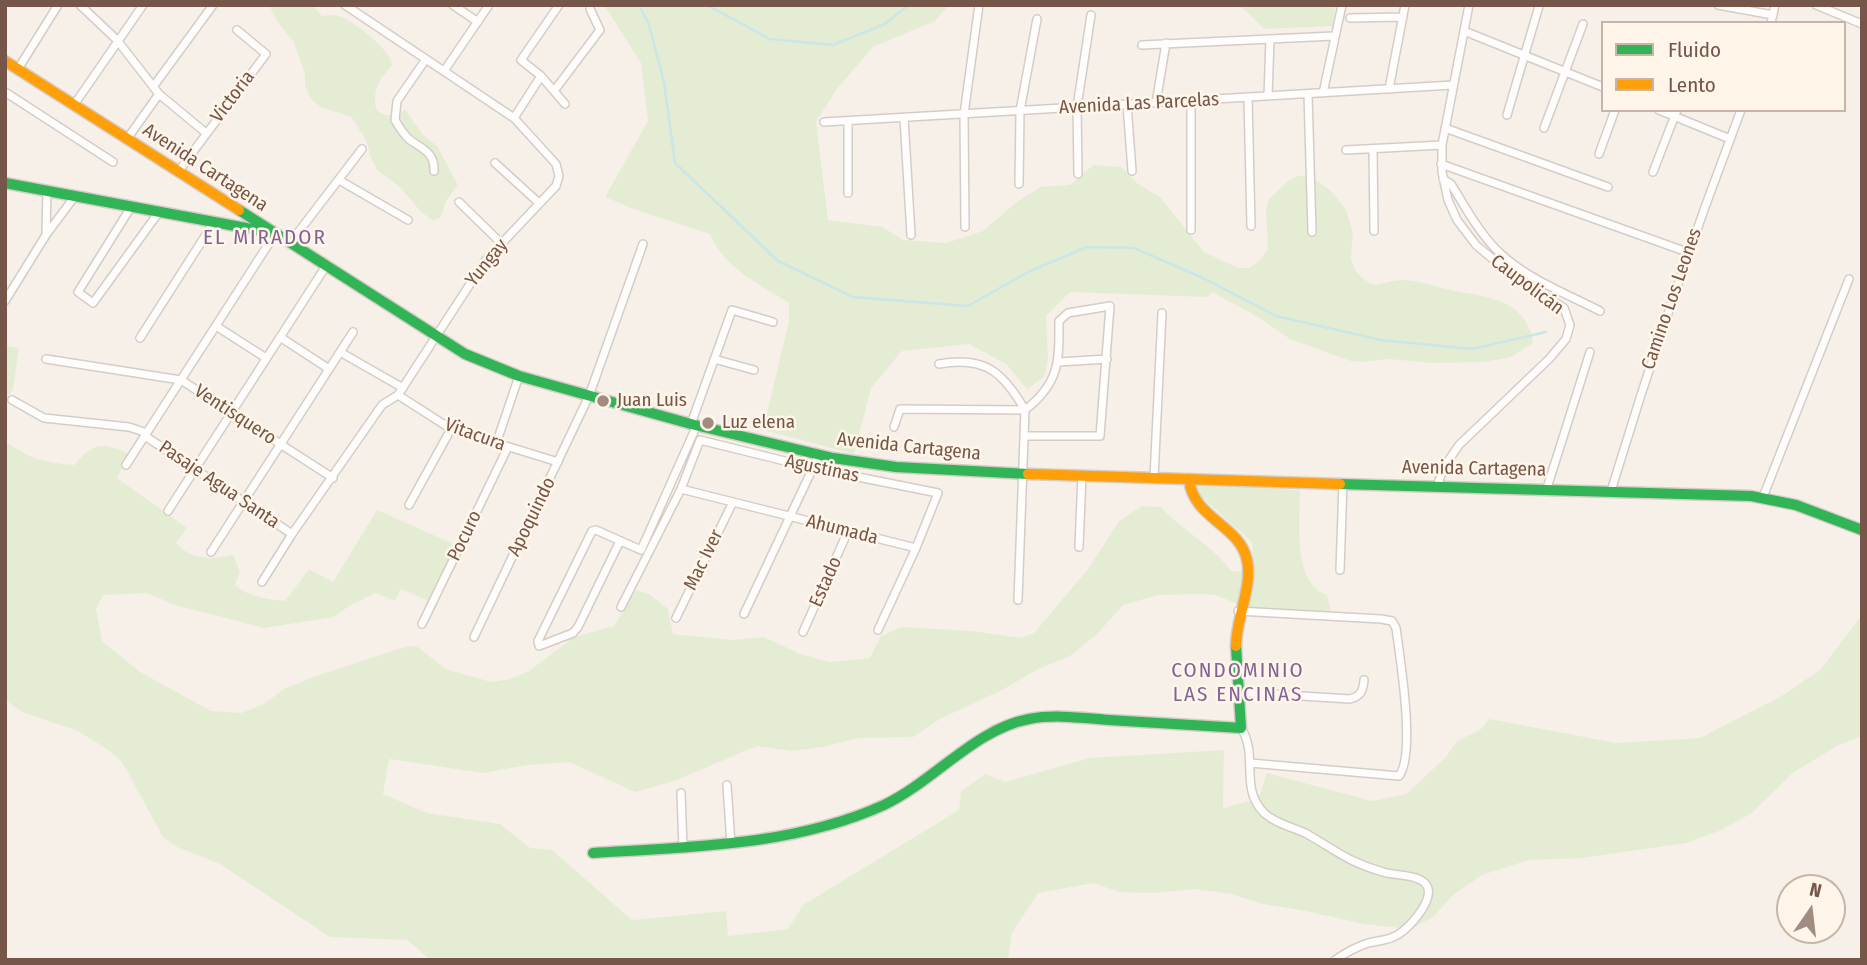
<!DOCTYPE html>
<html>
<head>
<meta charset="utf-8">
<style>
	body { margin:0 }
	#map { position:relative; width:1867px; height:965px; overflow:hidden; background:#f7f0e9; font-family:"Fira Sans Condensed",sans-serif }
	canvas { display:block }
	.frame { position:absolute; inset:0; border:7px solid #755648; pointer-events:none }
	.legend { position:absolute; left:1601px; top:21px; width:245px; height:91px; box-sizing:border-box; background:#fff5e9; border:2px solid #c8b5a9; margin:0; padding:9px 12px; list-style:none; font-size:21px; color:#755648 }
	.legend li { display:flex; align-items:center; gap:14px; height:35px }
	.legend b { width:35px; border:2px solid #c8b5a9 }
	.north { position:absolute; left:1776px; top:874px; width:70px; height:70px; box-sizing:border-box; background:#fff5e9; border:2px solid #c8b5a9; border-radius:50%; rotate:14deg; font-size:19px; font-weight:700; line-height:28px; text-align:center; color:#755648 }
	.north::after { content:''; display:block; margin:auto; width:24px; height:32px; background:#a28c80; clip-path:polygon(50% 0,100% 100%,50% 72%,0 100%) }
</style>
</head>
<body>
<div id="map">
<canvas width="1867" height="965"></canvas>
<div class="frame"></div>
<ul class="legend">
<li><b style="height:9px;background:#30b455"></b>Fluido</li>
<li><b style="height:9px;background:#ff9f0a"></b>Lento</li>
</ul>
<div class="north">N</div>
</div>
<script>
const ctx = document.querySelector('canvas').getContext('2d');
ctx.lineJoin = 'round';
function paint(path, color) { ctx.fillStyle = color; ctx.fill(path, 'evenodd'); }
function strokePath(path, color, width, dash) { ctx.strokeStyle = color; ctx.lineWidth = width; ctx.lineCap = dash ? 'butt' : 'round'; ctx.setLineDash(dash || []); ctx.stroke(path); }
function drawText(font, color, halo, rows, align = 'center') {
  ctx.font = font + ' "Fira Sans Condensed",sans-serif'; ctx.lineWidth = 5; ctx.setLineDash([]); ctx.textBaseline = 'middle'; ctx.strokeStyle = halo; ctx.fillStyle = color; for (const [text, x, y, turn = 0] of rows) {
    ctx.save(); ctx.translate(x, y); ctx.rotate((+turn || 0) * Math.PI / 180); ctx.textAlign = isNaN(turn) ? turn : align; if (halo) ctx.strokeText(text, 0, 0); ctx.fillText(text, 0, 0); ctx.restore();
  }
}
paint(new Path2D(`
	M269,5H313L322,16C328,16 334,14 339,16C353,20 392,51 392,65C382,77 375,84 375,101C374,117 396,120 405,109L423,135L437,146L458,185L446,201L440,218L433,220L422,213L400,187L377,170L371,158L366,140L351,117L321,107L311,99L305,86V73L293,41L277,21Z
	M604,5H949L935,21L873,47L836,90L816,122L828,220L882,227L904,240L946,243L983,231L1014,204L1040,187L1070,185L1093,165L1121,167L1138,184L1160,197L1204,252L1238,268H1250L1260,260L1268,249L1266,211L1269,199L1287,182L1298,176H1310L1331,191L1346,210L1353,233L1351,258L1355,270L1363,279L1374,285C1383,284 1393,280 1401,280C1422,280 1440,289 1460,292C1494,297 1528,304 1533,343L1511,357L1485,362L1432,363L1389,359L1363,362L1351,361L1290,339L1258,317L1212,292L1207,297L1070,292L1046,316L1048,358L1044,377L1027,389L1006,364L969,344L902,351L871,388L854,454L763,430L789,321V303C758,283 725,269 710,234L636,210L605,197L648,121L641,63Z
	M1236,5H1332L1335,7L1333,26L1264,29L1246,11Z
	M7,346L19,348L13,389L5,401V347Z
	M5,441C32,460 42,462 74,465C94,442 103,442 129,454L117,478L187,528L176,543C191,561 212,559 233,555L240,572L235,585C248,597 268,599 285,601L309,569L333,582L377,510L456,545L428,601L401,589L395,601L376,593L352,604L334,617L264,628L175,605L147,593L103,595L96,609L102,641L140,672L211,711L241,713L262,705L284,689L316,676L408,646L418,647L446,669L491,682L510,679L529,671L574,637L614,626L636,590L649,594L668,609L673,634L733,640L764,637L800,654L830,662L870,658L880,637L901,627L972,631L1021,638L1034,633L1088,569L1119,521L1142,506L1161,507C1182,531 1212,544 1231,571L1254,572L1252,542L1196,492V484L1300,490C1300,520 1292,584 1327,595L1331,612L1246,607L1215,595L1202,594L1158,595L1123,605L1097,634L1070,656L1036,670L1004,689L940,719L913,737L858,738L823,747L792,751L757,746L674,781L635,792L569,762L527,765L483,773L389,759L383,794L427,813L500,824L530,848L552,850L632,920L726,911L728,936L788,929L803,905L959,810L961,791L986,774L1005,782L1090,758L1224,750L1223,808L1258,799L1267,773L1372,801L1406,794L1446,757L1457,741L1481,729L1489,719L1617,743L1700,738L1780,697L1820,670L1862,615V736L1837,746L1794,772L1752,813L1719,831L1686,843L1582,858L1529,860L1482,875L1453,895L1434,916L1411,929L1363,924L1306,911L1263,904L1231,894L1194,889L1153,893L1119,892L1094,883L1038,893L1012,933L1008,960H431L407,940L330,937L220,864L177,847L163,837L122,762L110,751L78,731L22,712L5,700Z`), '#e4edd3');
strokePath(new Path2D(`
	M639,5L649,25L664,82L675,163L778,261L853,297L968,306L1028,272L1087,247L1134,248L1205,279L1276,316L1381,340L1472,349L1546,332
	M707,5L770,39L833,45L885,24L908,5`), '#cae6e8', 2.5);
const street = new Path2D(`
	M80,5L117,40L159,94L206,133
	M453,5L478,22
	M1718,5L1773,15
	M1816,5L1862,24
	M1350,18L1403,17
	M1771,23L1775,5
	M1464,31L1603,87
	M1142,45L1334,36
	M426,59L397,101L395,120C399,127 403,134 410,140C423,149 435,153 434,171
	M18,69L58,5
	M444,71L489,5
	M541,76L565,104
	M153,87L213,5
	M1389,89L1405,5
	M554,91L600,30L590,9
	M5,92L113,162
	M1323,93L1342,5
	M1308,94L1312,232
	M1268,96L1270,39
	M1248,97L1251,226
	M1191,101V230
	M1156,103L1166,43
	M1127,104L1132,171
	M74,105L143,5
	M1659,110L1730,139
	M1507,115L1539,6
	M514,118L541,76L521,60L559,5
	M904,118L911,235
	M824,122L1453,85
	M1445,128L1608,187
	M1544,128L1583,24
	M127,139L159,94
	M1373,149L1374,231
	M1346,150L1442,145
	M1599,154L1615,110
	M495,163L539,203
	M1441,164L1687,252
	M178,172L266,54L237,30
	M1653,172L1677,110
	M1078,174L1077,107L1091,15
	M1443,179L1451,184C1466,208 1480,235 1501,254C1528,279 1567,294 1600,311
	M339,180L408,220
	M1019,184L1020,111L1037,19
	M848,193V121
	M459,202L501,243
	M131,207L78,292L93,303L159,212
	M965,227L964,114L979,5
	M46,234L47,190
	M290,243L362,149
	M5,301L46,235L75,196
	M216,326L266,358
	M280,337L329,369
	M140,338L214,222
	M340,352L403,388
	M46,359L181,380L333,478
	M714,359L754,370
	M1059,362L1107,359
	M939,364C985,356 1003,372 1025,410
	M398,395L451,429L558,462
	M12,400L44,418L129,427L147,433
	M691,424L732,310L773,322
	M894,427L900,409L1025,410
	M145,436L292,534
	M496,444L519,376
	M126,465L275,234
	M1154,478L1162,313
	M1437,486L1444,467L1459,445L1549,359L1566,339L1570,325L1564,308L1513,276L1476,245L1457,220L1448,200L1442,172V145L1469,5
	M1547,488L1590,352
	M681,489L916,548L878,630
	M1611,491C1650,362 1693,236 1741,110
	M1763,497L1849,279
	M409,505L451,429
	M168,511L326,266
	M620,541L578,627L573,633L539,646L538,641L592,531L596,530L641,550L697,425
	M1079,547L1082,475
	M211,552L353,332
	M1340,570L1343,483
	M262,582L292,534L382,405L398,395L485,261L556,186L559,176L556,164L514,118L345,5
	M1018,600L1025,410C1060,383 1059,361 1059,321L1068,313L1110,306L1100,436H1024
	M621,607L681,489L700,440L813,468L938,493L916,548
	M1238,611L1381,619L1392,621L1396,628C1400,658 1416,754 1399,776L1250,763
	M744,614L819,455
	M676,618L733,502
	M422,624L508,447
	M803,632L848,531
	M474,637L589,396L643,244
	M1237,692L1350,699C1361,696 1363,691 1364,680
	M1241,728C1259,755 1239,788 1264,813C1276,824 1293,827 1307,834C1335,850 1350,863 1383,872C1395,876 1421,874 1427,886C1434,899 1413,923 1403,931C1393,940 1381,940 1368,943C1356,947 1345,953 1335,960
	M727,785L731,844
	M681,793L683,848`);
const fast = new Path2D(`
	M5,183L273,233
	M239,210L465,354L519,376L691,424L833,458L896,467L1028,474
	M1340,484L1751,496L1796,505L1862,530
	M593,853C690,847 794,846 884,805C933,782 975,729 1029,719C1055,714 1083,718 1109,720C1153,723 1197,725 1241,728L1236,646`);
const slow = new Path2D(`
	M5,61L239,210
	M1028,474L1340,484
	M1189,479C1193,519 1239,524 1247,560C1253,585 1236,619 1236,646`);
strokePath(street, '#d5ccc6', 10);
strokePath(fast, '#d6ccc6', 13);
strokePath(slow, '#d6ccc6', 13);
strokePath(street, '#fefdfc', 7);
strokePath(fast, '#30b455', 10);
strokePath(slow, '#ff9f0a', 10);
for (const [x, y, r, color] of [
	[603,401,7,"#a28c80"],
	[708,423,7,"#a28c80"]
]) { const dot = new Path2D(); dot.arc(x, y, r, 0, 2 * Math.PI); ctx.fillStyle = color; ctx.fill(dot); strokePath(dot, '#fff5e9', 2.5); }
drawText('19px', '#755648', '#fff5e9', [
	["Victoria",233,97,-53],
	["Avenida Las Parcelas",1139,104,-3],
	["Avenida Cartagena",205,168,33],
	["Yungay",487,263,-51],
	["Caupolicán",1527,285,37],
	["Camino Los Leones",1672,299,-71],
	["Ventisquero",235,415,33],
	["Vitacura",475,435,20],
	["Avenida Cartagena",909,447,6],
	["Agustinas",822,469,12],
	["Avenida Cartagena",1474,469,1],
	["Pasaje Agua Santa",219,485,34],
	["Apoquindo",532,517,-64],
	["Ahumada",842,530,14],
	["Pocuro",465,536,-64],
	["Mac Iver",704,560,-64],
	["Estado",826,582,-66]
]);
drawText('19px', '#755648', '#fff5e9', [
	["Juan Luis",617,401],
	["Luz elena",722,423]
], 'left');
ctx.letterSpacing = '2px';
drawText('21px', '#846399', '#fff5e9', [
	["EL MIRADOR",265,238],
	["CONDOMINIO",1238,671],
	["LAS ENCINAS",1238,695]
]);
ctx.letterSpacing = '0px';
</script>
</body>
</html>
